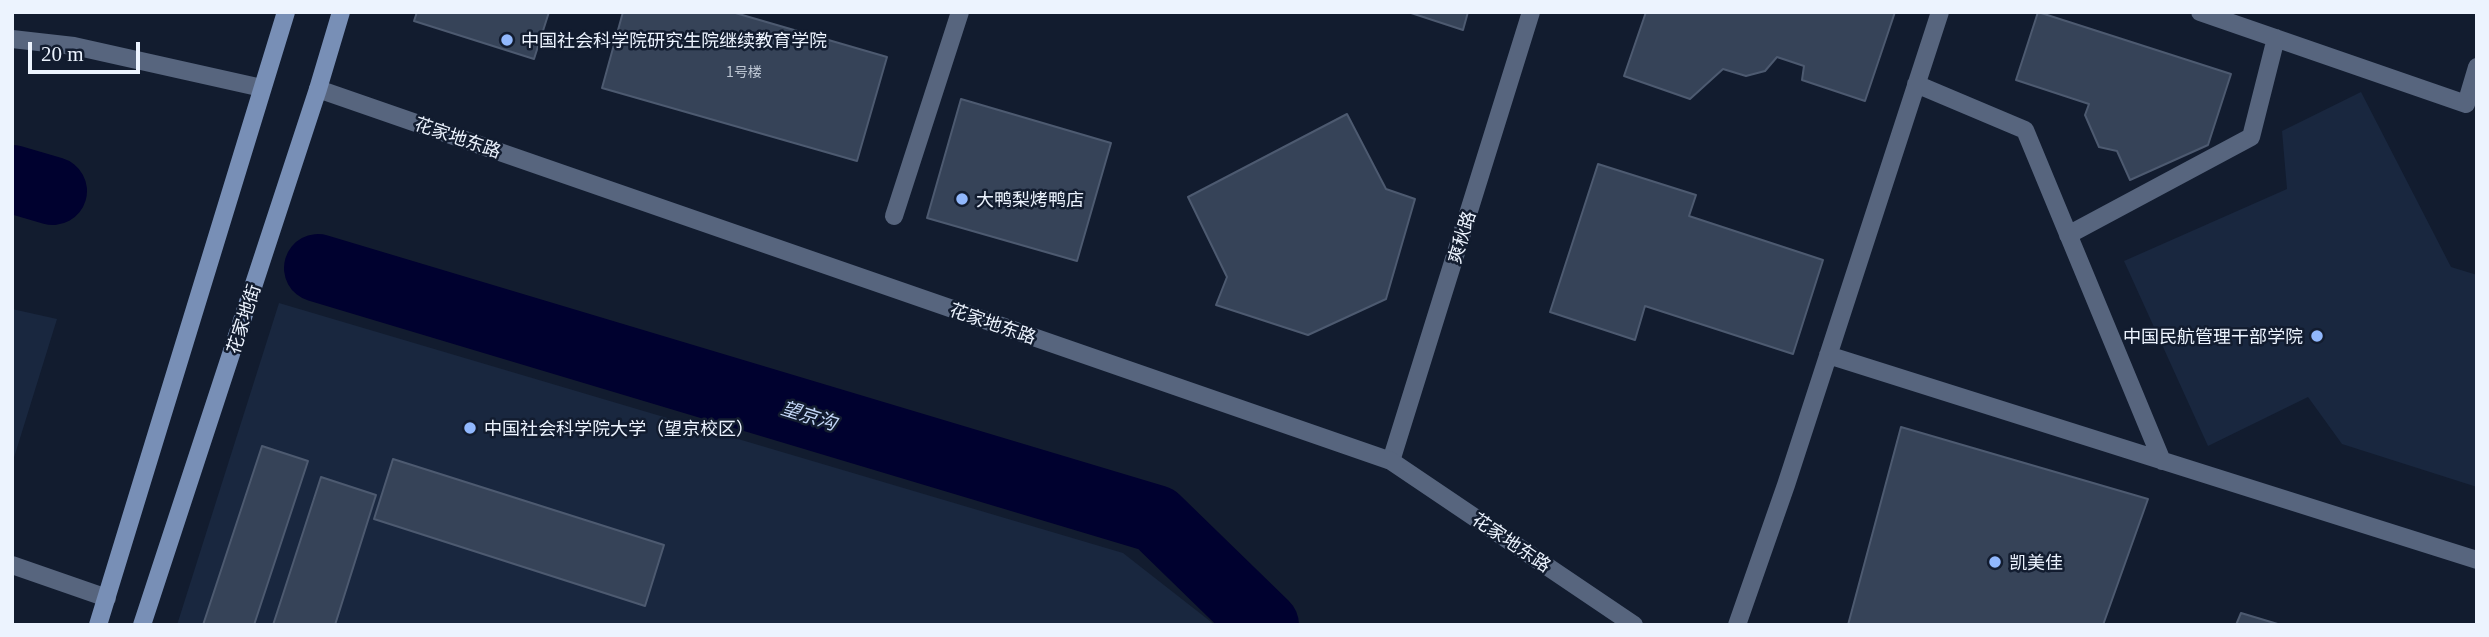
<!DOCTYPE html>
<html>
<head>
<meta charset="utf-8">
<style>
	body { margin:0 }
	#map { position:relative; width:2489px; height:637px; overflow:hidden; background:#121c2f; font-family:Georgia,serif }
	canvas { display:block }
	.frame { position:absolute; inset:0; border:14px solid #ecf3fe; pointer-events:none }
	.scale { position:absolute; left:28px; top:42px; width:112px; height:32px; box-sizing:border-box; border:4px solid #ecf3fe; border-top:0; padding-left:9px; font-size:21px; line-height:24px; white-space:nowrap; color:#ecf3fe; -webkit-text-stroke:5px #121c2f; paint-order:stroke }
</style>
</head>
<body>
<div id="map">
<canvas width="2489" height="637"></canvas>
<div class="frame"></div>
<div class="scale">20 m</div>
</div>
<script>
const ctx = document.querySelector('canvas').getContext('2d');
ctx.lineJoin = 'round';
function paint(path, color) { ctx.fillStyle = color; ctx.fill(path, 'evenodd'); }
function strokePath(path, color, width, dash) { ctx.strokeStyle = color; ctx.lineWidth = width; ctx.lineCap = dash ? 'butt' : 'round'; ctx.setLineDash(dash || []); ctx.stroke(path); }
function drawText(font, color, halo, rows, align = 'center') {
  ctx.font = font + ' Georgia,"Noto Sans SC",serif'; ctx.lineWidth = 5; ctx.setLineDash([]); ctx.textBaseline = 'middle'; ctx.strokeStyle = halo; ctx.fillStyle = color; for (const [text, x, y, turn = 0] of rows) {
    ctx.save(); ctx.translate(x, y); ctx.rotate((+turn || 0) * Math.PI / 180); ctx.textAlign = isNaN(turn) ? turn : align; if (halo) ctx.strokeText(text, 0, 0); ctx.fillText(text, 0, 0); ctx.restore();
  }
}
paint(new Path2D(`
	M2361,92L2451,267L2477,275V487L2342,444L2308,397L2208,446L2124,261L2287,189L2282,131Z
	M279,303L1123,553L1215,625H177Z
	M12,309L57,319L12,464Z`), '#19273f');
strokePath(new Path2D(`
	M12,179L53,191
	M318,268L1156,519L1265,625`), '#00012f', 68);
const building = new Path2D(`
	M417,12H549L534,59L414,21Z
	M623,12H732L887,57L857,161L602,88Z
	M1408,12H1468L1463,30Z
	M1646,12H1895L1865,101L1802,80L1804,66L1777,57L1765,71L1746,76L1723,69L1690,99L1624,76Z
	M2038,12L2231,74L2208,145L2130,180L2117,151L2099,147L2085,115L2089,104L2016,80Z
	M961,99L1111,143L1077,261L927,218Z
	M1347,114L1386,189L1415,199L1386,299L1308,335L1216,305L1227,277L1188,197Z
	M1598,164L1696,195L1689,216L1823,260L1793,354L1645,306L1635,340L1550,312Z
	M1901,427L2148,499L2103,625H1848Z
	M262,446L308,461L254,625H203Z
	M393,459L664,545L645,606L374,519Z
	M321,477L376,495L335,625H273Z
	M2241,613L2281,625H2236Z`);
paint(building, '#364358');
strokePath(building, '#4d5a70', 2);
strokePath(new Path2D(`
	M2200,12L2466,104L2477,67
	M1916,84L2025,130L2162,461
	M2068,235L2251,137L2276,38
	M1828,355L2477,560
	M12,565L107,598
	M1737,625L1786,485L1940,12`), '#57657e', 18);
strokePath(new Path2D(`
	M12,39L74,46L262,88
	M894,216L960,12
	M1391,461L1531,12`), '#57657e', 18);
strokePath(new Path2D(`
	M318,89L1391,461L1634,625`), '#57657e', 18);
strokePath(new Path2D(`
	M98,625L286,12
	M142,625L318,89L341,12`), '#788fb6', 18);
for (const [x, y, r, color] of [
	[507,40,7,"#91b8fd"],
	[962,199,7,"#91b8fd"],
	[2317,336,7,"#91b8fd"],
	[470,428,7,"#91b8fd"],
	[1995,562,7,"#91b8fd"]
]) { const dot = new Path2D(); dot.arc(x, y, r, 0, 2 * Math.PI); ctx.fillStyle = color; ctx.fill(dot); strokePath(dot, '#121c2f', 2.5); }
drawText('14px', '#bec7d4', null, [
	["1号楼",744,72]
]);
drawText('18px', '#ecf3fe', '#121c2f', [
	["中国社会科学院研究生院继续教育学院",521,40],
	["大鸭梨烤鸭店",976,199],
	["中国民航管理干部学院",2303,336,"right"],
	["中国社会科学院大学（望京校区）",484,428],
	["凯美佳",2009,562]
], 'left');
drawText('18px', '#ecf3fe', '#121c2f', [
	["花家地东路",458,137,19],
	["爽秋路",1461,237,-73],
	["花家地街",243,319,-72],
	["花家地东路",993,323,19],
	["花家地东路",1512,542,34]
]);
drawText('italic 19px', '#c4d7f8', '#121c2f', [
	["望京沟",809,415,17]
]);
</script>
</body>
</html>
